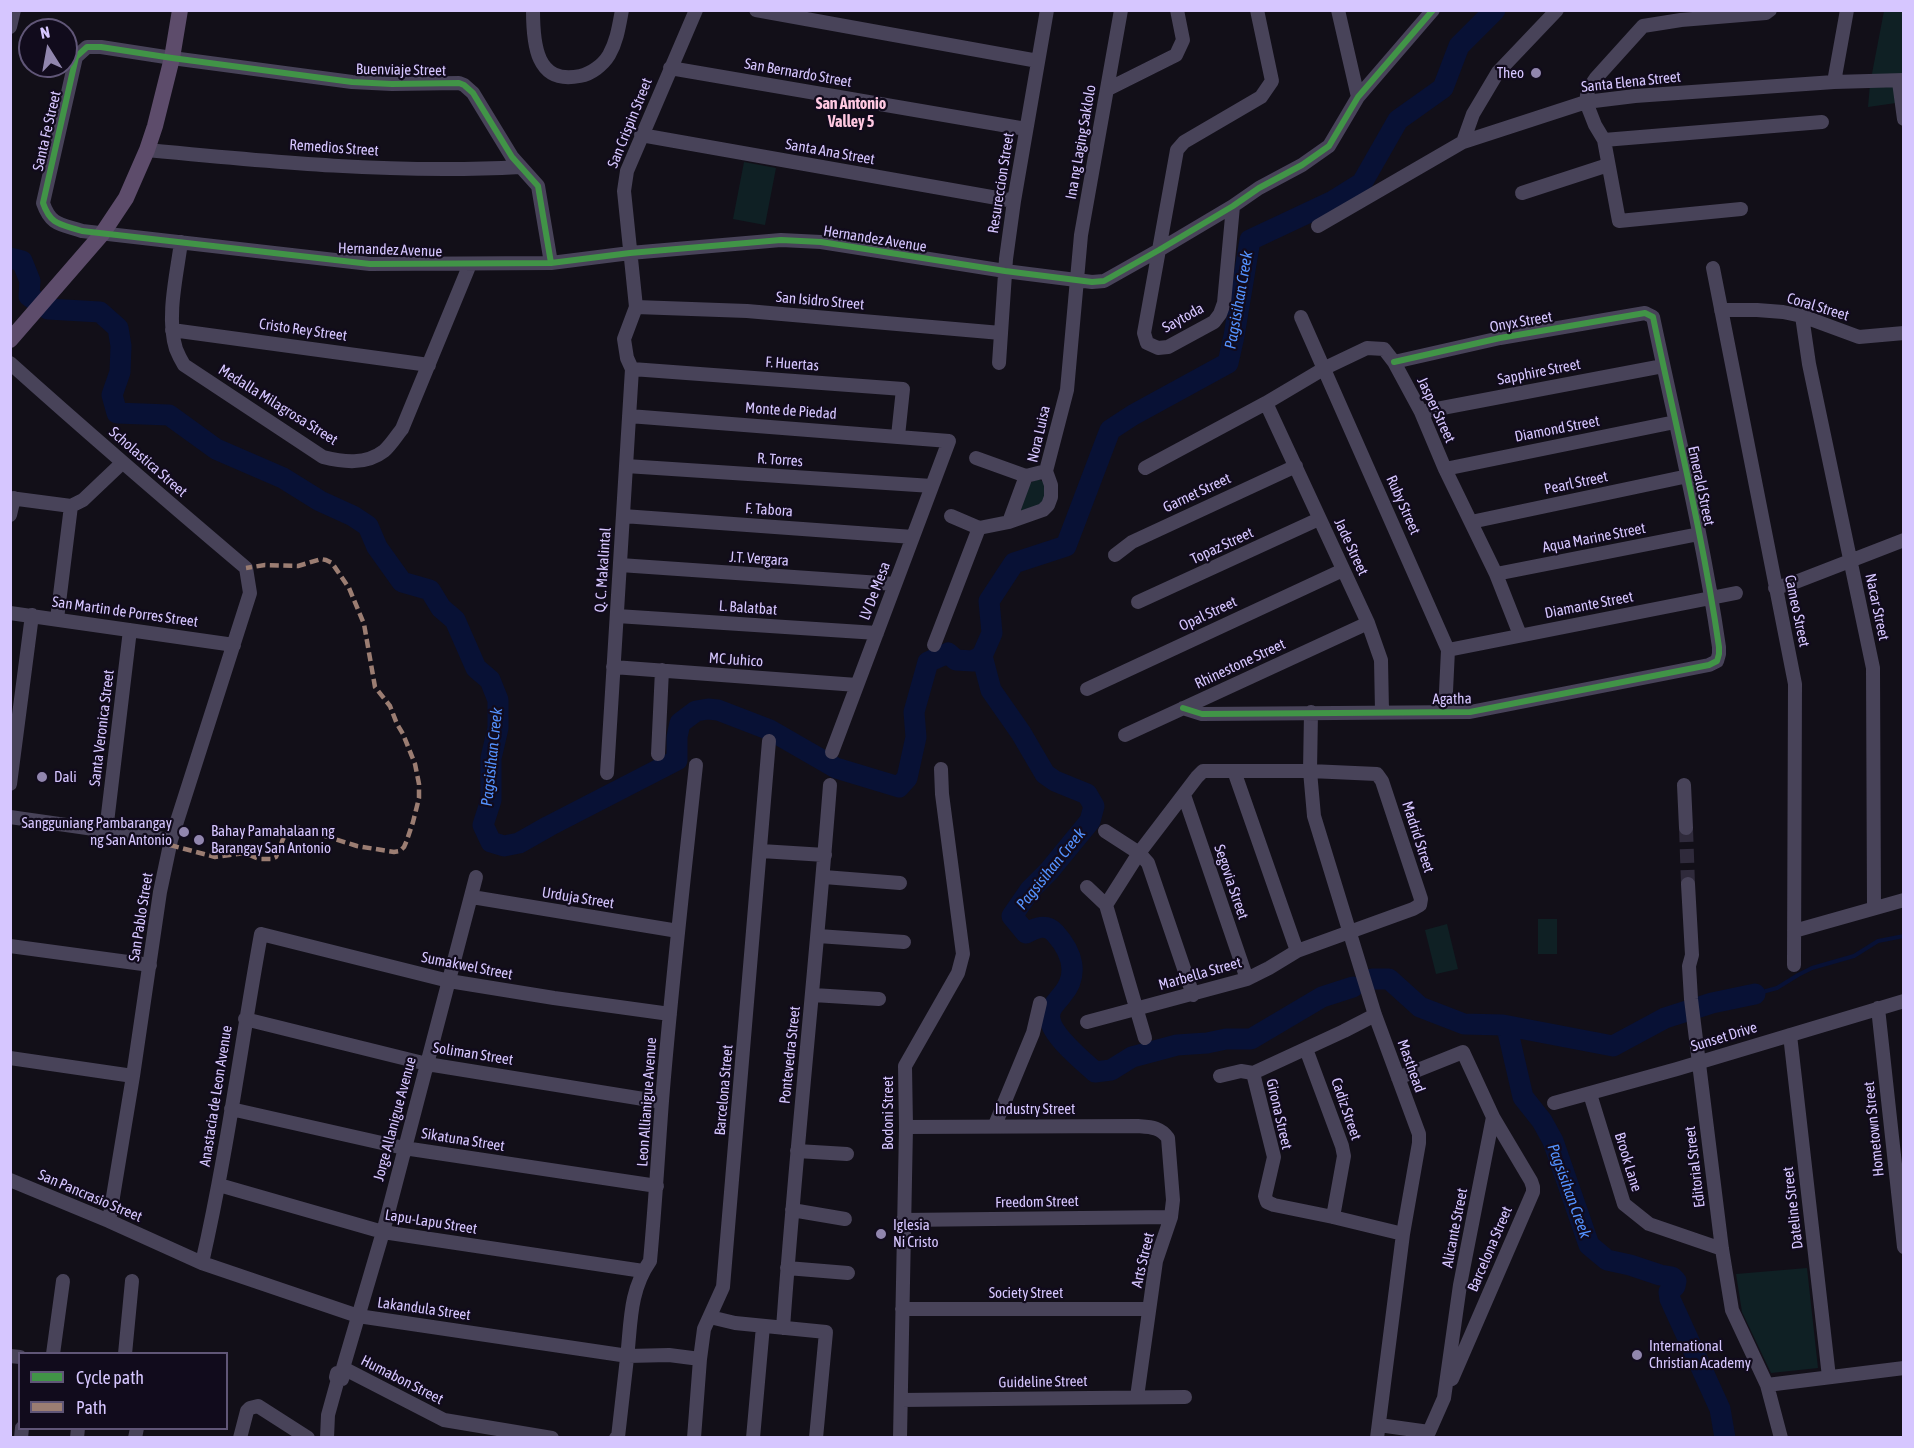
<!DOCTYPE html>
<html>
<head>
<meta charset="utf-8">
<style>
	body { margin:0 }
	#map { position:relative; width:1914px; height:1448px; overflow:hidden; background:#120f18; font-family:"Asap Condensed",sans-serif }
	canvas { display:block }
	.frame { position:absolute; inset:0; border:12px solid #d6c6ff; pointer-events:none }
	.legend { position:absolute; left:18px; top:1352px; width:210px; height:78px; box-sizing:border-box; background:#110b1c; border:2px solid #605677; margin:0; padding:8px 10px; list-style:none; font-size:18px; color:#d6c6ff }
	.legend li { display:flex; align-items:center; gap:12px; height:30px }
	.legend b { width:30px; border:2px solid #605677 }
	.north { position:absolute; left:18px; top:18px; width:60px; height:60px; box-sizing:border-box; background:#110b1c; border:2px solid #605677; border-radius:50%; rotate:349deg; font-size:16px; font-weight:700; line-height:24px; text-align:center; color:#d6c6ff }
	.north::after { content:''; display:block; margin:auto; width:21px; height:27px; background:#9186ae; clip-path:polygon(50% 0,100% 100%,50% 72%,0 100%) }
</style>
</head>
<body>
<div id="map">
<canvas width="1914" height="1448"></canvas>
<div class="frame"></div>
<ul class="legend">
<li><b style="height:8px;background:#419447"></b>Cycle path</li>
<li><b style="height:8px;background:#9b7d72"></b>Path</li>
</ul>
<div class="north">N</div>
</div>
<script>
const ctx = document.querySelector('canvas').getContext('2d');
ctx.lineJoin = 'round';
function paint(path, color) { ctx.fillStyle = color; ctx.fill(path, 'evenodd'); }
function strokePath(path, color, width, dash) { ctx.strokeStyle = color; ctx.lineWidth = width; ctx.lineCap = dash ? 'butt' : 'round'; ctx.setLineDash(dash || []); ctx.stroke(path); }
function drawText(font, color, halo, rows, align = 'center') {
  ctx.font = font + ' "Asap Condensed",sans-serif'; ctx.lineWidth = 4.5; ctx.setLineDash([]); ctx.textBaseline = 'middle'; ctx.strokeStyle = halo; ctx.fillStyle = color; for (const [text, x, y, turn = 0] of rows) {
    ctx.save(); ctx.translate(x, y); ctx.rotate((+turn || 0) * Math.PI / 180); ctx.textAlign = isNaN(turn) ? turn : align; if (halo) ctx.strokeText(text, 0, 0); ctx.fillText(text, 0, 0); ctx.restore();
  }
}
paint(new Path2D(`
	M1884,11H1903V102L1868,107L1870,84Z
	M744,162L776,168L765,225L733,219Z
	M1038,479L1048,484C1047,507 1037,508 1017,514L1028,484Z
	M1538,919H1557V954H1538Z
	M1447,924L1458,969L1436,974L1425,930Z
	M1807,1268L1818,1368L1771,1373L1742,1312L1736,1274Z`), '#0f2024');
strokePath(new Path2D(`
	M1755,994L1777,988L1798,975L1812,968L1854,956L1878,941L1904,936`), '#081135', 4);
strokePath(new Path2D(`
	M10,258L22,261L30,281L29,296L48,309L100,312L118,328L121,346L120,372L112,395L117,413L169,415L216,449L283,478L320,501L353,516L368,526L377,547L402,582L430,590L441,608L455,620L476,668L490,680L498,700V728L491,758V800L483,825L491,842L504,846L519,843L549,826L677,760V737L680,723L696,711L708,709L718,710L770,730L836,768L899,787L907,778L916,737L914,712L928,662L948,653L956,660L973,661L982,656L992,633L989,601L1014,563L1066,546L1110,430L1133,415L1228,363L1234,336L1250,240L1333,201L1362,183L1398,120L1443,88L1459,46L1495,10
	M982,656L991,690L1021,733L1045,774L1055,781L1087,794L1094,806L1090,821L1049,871L1030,890L1012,916L1026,933C1036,928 1046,923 1055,933C1072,952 1080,974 1062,995C1056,1003 1048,1009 1050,1019C1052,1036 1083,1061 1095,1072L1111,1070L1132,1057L1177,1045L1207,1043L1226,1039H1251L1322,997L1353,987
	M1372,979H1389L1420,1007L1464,1024L1503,1025L1613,1046L1665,1018L1712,1003L1755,994
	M1503,1025L1508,1032L1523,1097L1542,1121L1553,1141L1589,1245L1607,1260L1630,1265L1660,1275L1672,1277L1676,1281L1675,1286L1669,1292L1670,1299L1720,1409L1725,1438`), '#081135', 21);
strokePath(new Path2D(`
	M1686,828L1688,884`), '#2f2a3b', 14, [14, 7]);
strokePath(new Path2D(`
	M533,10C533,44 536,85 580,76C591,74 603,65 609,55C617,41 619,26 622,10
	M756,10L1038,61
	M1338,10L1358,97
	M10,27L14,10
	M670,68L1026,129
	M1834,82L1847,10
	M1899,82L1904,119
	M1108,89L1176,55L1183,40L1177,10
	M641,135L1014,201
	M1604,140L1822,122
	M1463,142L1473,114L1498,72L1557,10
	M147,150C271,162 396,174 520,167
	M1522,193L1608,165
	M1233,206L1224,303L1220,314L1214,322L1168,347L1158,348L1147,343L1144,333L1177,150L1184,142L1261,97L1272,81L1257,10
	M1741,209L1619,221L1604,140L1595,125L1586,102L1588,90L1596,78L1643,26L1681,20L1766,13L1770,10
	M1318,226L1463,142L1586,102L1635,96L1834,82L1904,80
	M181,242C177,274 166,317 176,349C178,354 181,360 184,365L323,457C343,462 366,465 384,451C391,445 397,435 402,429L470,264
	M551,263L538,186L512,157L473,93L464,85L459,83L392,84L352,82L172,58L101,47H87L76,57L43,203C51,226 61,224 82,231L370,264L551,263L630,253L781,240L821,242L1005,271L1092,282L1104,281L1159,250L1233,206L1259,188L1302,165L1329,146L1358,97L1433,10
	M1713,268L1795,684L1794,965
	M636,307L747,311L1001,333
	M1721,310H1757L1783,312L1802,316L1859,337L1904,333
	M1802,316L1809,364L1873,668L1874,908
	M1301,317L1448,650L1445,712
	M172,330L429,365
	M10,363C88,433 167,501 246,568L250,593L171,840L160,892L133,1076L109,1221
	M999,363L1006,259L1014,201L1047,10
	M632,369L627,358L624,339L636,307L624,191L627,171L696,10
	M632,369L903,389L898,436
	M1266,403L1368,623L1381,660L1382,711
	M1421,412L1663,366
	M629,416L949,441L832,752
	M976,458L1026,476L1046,471
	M626,466L932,486
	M1145,468L1266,403L1325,368L1367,348L1384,349L1394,362L1421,412L1445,469L1496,574L1520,635
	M1445,469L1675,422
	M10,498L71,506
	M10,515L14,498
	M623,516L913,537
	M951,516L979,528
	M1009,522L1026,476
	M1471,522L1688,476
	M1115,555L1132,542L1296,466
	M620,565L895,584
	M1496,574L1699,534
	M1775,588L1793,583L1904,540
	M1138,602L1319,519
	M10,613L234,645
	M617,616L877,633
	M57,619L71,506L83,500L122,463
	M934,645L979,528L1009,522L1043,510L1048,505L1051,497V485L1046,471L1067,390L1081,235L1121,10
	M1448,650L1736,593
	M613,667L857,685
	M1087,689L1343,570
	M1183,708L1202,714L1470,712L1709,665L1717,661L1719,654V647C1703,536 1676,427 1653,317L1645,313L1500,338L1394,362
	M1311,712L1310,771L1314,816L1375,1015L1419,1134V1143L1403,1234L1377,1438
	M1125,735L1368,623
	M658,754L662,670
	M1234,771L1297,951
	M607,773L632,369
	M10,784L32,615
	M1684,785L1686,828
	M1184,795L1247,979
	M10,817L171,840
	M106,831L130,630
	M1105,831L1139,853L1148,863L1193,995
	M761,851L825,855
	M824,877L900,883
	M1688,884L1692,955L1689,966L1691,999L1722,1249L1732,1310L1767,1385L1781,1438
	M1087,887L1106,905L1145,1038
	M472,897L678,931
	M1794,931L1904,900
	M818,936L904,942
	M10,946L150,965
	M813,995L879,999
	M1878,1008L1904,1247
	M245,1019L427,1064L662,1102
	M1087,1022L1247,979L1269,968L1297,951L1413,909L1420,905L1421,899L1382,781L1377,774L1310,771H1203L1197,777L1139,853L1106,905
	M1790,1035L1829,1377
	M1306,1049L1342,1146L1344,1156L1333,1217
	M10,1058L133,1076
	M1253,1073L1274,1157L1265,1196L1267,1202L1274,1205L1333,1217L1403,1234
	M1220,1076L1241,1071L1253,1073L1344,1031L1375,1015
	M1590,1094L1624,1204L1649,1224L1722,1249
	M1554,1103L1677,1069L1904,1001
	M231,1109L404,1148L657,1186
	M995,1125L1033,1033L1040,1003
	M906,1127L1138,1126C1151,1127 1160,1127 1168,1138L1173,1200L1171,1217L1156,1261L1137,1397
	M797,1151L847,1154
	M10,1180L109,1221L202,1263L358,1316L628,1356L669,1355L700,1359
	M219,1185L383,1232L643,1271
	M792,1210L845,1219
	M903,1220L1171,1217
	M202,1263C227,1154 241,1044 261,934L449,981L554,998L670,1014
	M787,1268L848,1273
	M902,1309H1149
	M710,1317L735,1323L826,1332L816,1438
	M783,1328C796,1147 816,966 830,785
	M53,1354L63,1281
	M125,1354L132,1281
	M10,1356L20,1357
	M343,1368L444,1420L552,1438
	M338,1379H342L344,1372L343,1368L383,1232L476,877
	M1452,1379L1533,1192V1187L1531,1181L1493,1117
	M1767,1385L1904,1368
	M901,1400L1185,1397
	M1379,1425L1429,1432L1444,1398L1460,1285L1493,1117L1463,1052L1398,1078
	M21,1438L22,1428
	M77,1438L78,1428
	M135,1438L137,1428
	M240,1438L247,1411L250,1408L258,1406L308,1438
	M327,1438L328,1415L338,1379L336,1377L337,1373
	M616,1438L618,1437C621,1411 624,1385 627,1358C631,1324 629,1291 650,1261C655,1208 658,1155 662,1101C671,989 684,877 696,765
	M694,1438L700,1359L704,1329L723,1287L769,741
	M753,1438L763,1326
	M900,1438L906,1127L905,1066L958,973L963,954L942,794L941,769`), '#484359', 14);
strokePath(new Path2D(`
	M10,340L102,234L126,198L147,150L155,126L172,58L180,10`), '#5d4c6b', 16);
strokePath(new Path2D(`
	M170,845L215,857L245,853L259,859H271L276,857L283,839L288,831L299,828L357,846L394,852L400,851L404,847L407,840L413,822L419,798V784L415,764L403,734L397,724L390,706L375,687L364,624L349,588L332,563L326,560L321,559L298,566L265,565L246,568`), '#9b7d72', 4.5, [9, 4.5]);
strokePath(new Path2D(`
	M551,263L538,186L512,157L473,93L464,85L459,83L392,84L352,82L172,58L101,47H87L76,57L43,203C51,226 61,224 82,231L370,264L551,263L630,253L781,240L821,242L1005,271L1092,282L1104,281L1159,250L1233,206L1259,188L1302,165L1329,146L1358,97L1433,10
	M1183,708L1202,714L1470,712L1709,665L1717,661L1719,654V647C1703,536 1676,427 1653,317L1645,313L1500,338L1394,362`), '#419447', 6);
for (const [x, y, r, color] of [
	[1536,73,6,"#9186ae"],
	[42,777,6,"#9186ae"],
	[184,832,6,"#9186ae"],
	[199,840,6,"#9186ae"],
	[881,1234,6,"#9186ae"],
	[1637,1355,6,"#9186ae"]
]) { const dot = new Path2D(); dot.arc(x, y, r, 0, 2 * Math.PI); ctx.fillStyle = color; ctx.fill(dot); strokePath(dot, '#110b1c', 2); }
drawText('15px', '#d6c6ff', '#110b1c', [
	["Buenviaje Street",401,70,1],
	["San Bernardo Street",798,73,10],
	["Santa Elena Street",1631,82,-6],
	["San Crispin Street",630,123,-68],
	["Santa Fe Street",47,131,-77],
	["Ina ng Laging Saklolo",1081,142,-80],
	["Remedios Street",334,148,4],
	["Santa Ana Street",830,152,10],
	["Resureccion Street",1001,183,-81],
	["Hernandez Avenue",875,239,9],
	["Hernandez Avenue",390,250,2],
	["San Isidro Street",820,301,5],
	["Coral Street",1818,307,17],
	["Saytoda",1183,318,-29],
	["Onyx Street",1521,322,-10],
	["Cristo Rey Street",303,330,8],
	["F. Huertas",792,364,4],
	["Sapphire Street",1539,372,-11],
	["Medalla Milagrosa Street",278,405,32],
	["Jasper Street",1436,410,65],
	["Monte de Piedad",791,411,4],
	["Diamond Street",1557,429,-11],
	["Nora Luisa",1039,434,-77],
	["R. Torres",780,460,4],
	["Scholastica Street",148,462,41],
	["Pearl Street",1576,483,-12],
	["Emerald Street",1701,486,78],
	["Garnet Street",1197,493,-25],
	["Ruby Street",1403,505,66],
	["F. Tabora",769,510,4],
	["Aqua Marine Street",1594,538,-11],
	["Topaz Street",1222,546,-25],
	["Jade Street",1351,547,65],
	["J.T. Vergara",759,559,4],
	["Q. C. Makalintal",603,570,-86],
	["LV De Mesa",875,591,-69],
	["Diamante Street",1589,605,-11],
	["Nacar Street",1877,607,78],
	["L. Balatbat",748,608,4],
	["Cameo Street",1797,611,78],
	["San Martin de Porres Street",125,612,8],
	["Opal Street",1208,614,-25],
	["MC Juhico",736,660,4],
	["Rhinestone Street",1240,664,-25],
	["Agatha",1452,699,-1],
	["Santa Veronica Street",102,728,-83],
	["Madrid Street",1418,837,72],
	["Segovia Street",1231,882,71],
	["Urduja Street",578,898,9],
	["San Pablo Street",141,917,-81],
	["Sumakwel Street",467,966,11],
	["Marbella Street",1200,974,-16],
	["Sunset Drive",1724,1037,-17],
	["Soliman Street",473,1054,9],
	["Pontevedra Street",790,1055,-84],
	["Masthead",1411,1066,70],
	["Barcelona Street",724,1090,-85],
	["Anastacia de Leon Avenue",216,1096,-81],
	["Leon Allianigue Avenue",647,1102,-86],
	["Industry Street",1035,1109],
	["Cadiz Street",1346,1109,71],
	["Bodoni Street",888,1113,-90],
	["Girona Street",1279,1114,77],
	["Jorge Allanigue Avenue",395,1119,-75],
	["Hometown Street",1874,1129,-96],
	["Sikatuna Street",463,1140,9],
	["Brook Lane",1628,1162,73],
	["Editorial Street",1695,1167,-97],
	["San Pancrasio Street",90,1196,23],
	["Freedom Street",1037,1202,-1],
	["Dateline Street",1793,1208,-97],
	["Lapu-Lapu Street",431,1222,9],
	["Alicante Street",1455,1228,-79],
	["Barcelona Street",1490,1249,-67],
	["Arts Street",1143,1260,-77],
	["Society Street",1026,1293],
	["Lakandula Street",424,1309,8],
	["Humabon Street",402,1380,27],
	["Guideline Street",1043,1382,-1]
]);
drawText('15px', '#d6c6ff', '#110b1c', [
	["Theo",1524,73,"right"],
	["Dali",54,777],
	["Sangguniang Pambarangay",172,823,"right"],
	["ng San Antonio",172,840,"right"],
	["Bahay Pamahalaan ng",211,831],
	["Barangay San Antonio",211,848],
	["Iglesia",893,1225],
	["Ni Cristo",893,1242],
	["International",1649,1346],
	["Christian Academy",1649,1363]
], 'left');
drawText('bold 16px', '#ffc8e1', '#110b1c', [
	["San Antonio",851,104],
	["Valley 5",851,122]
]);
drawText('italic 16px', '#5492ff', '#110b1c', [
	["Pagsisihan Creek",1239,300,-80],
	["Pagsisihan Creek",492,757,-84],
	["Pagsisihan Creek",1051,869,-51],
	["Pagsisihan Creek",1569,1191,70]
]);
</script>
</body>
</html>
